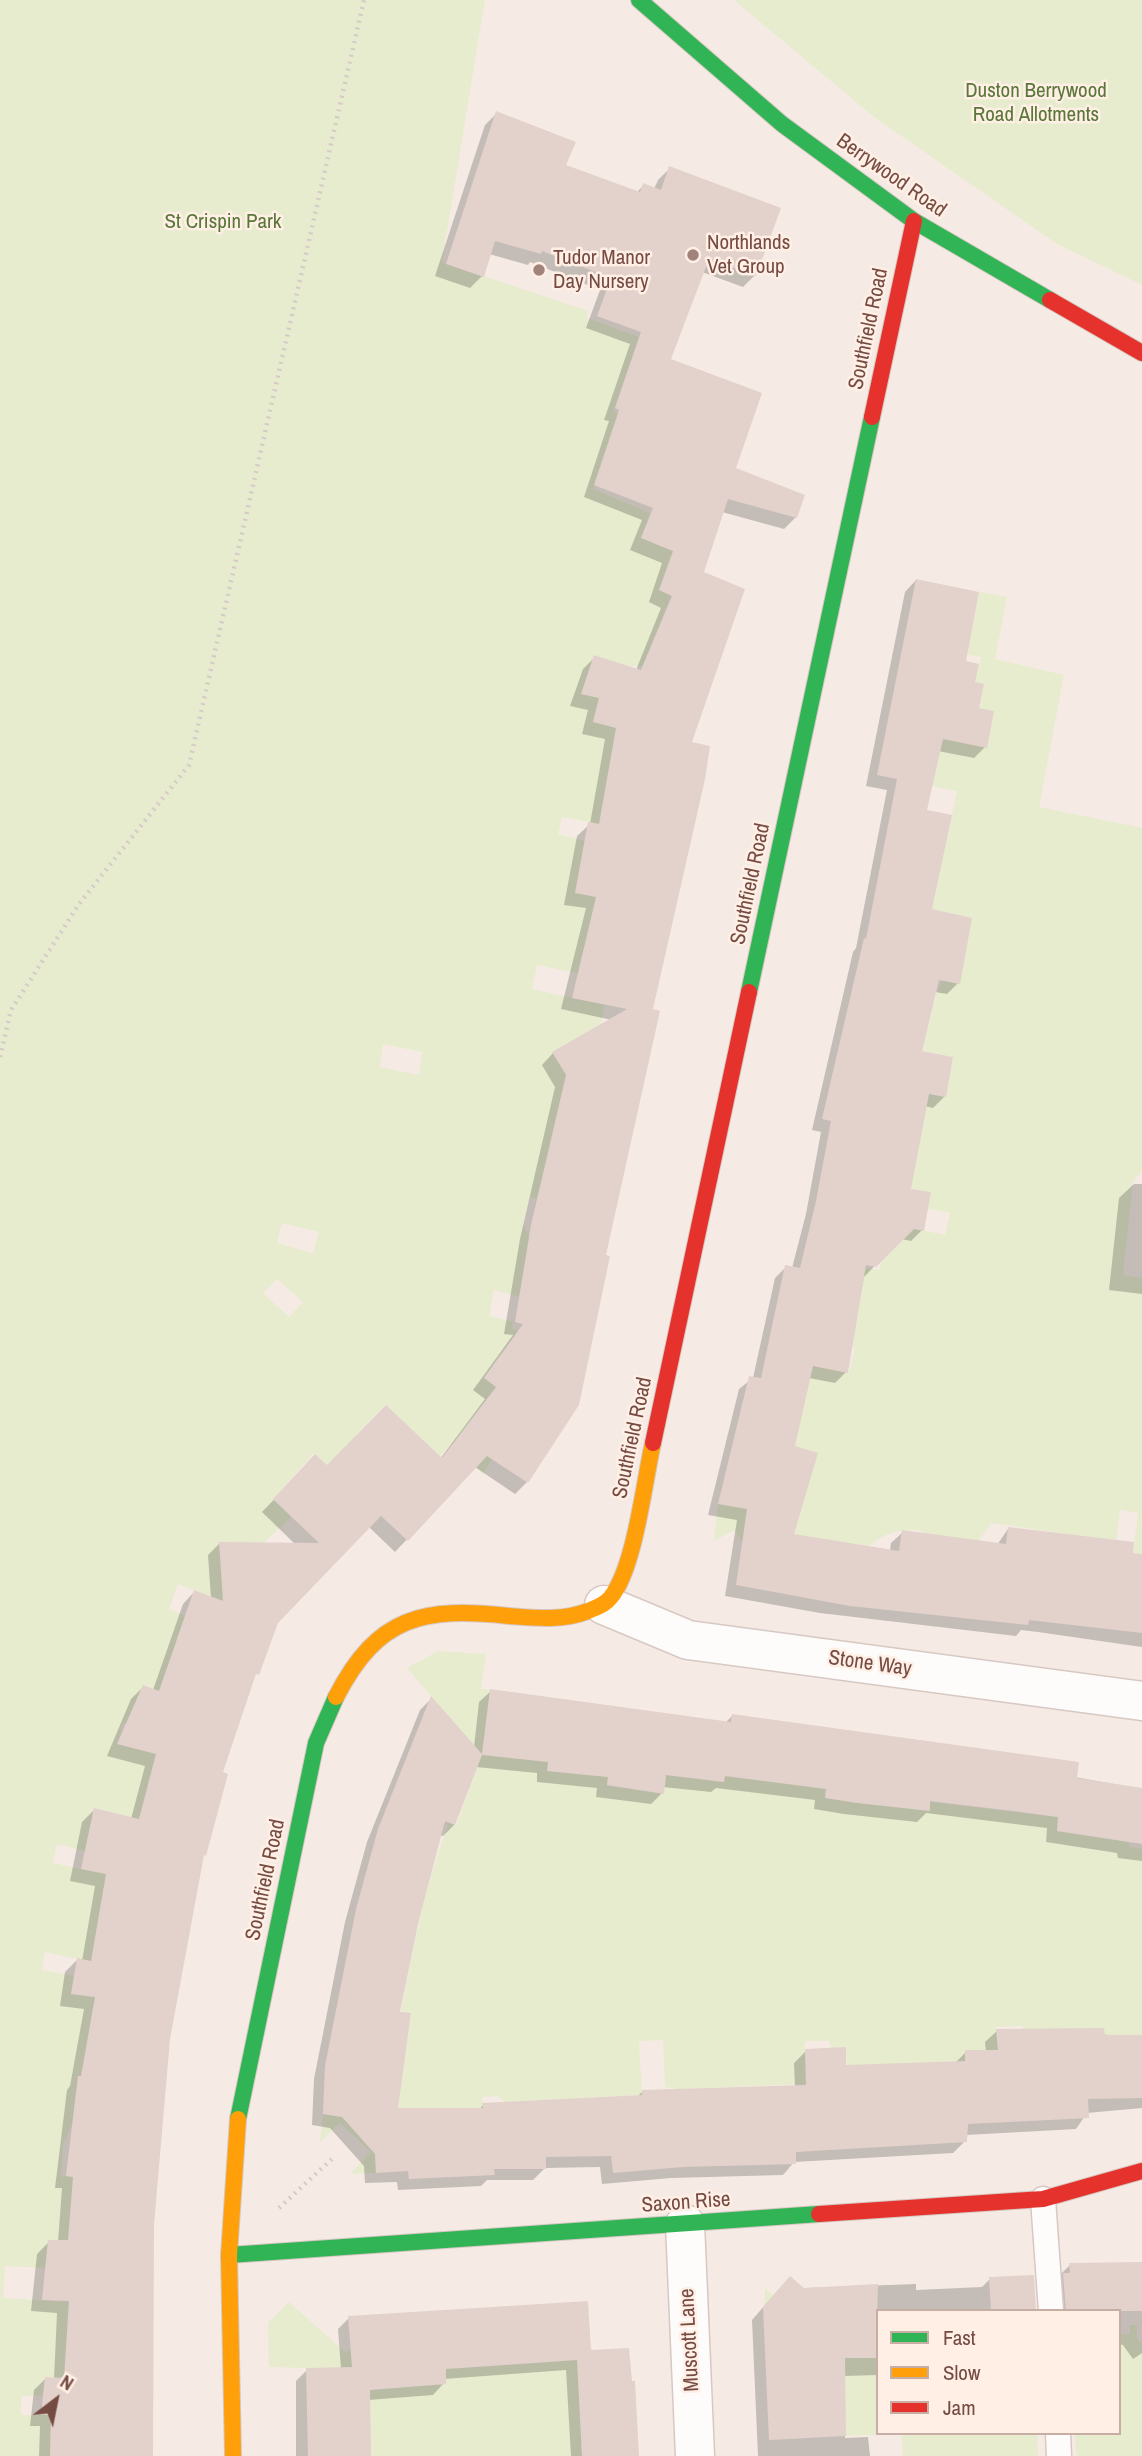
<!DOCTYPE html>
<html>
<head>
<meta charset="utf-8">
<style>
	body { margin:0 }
	#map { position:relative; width:1142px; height:2456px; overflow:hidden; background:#f6ebe4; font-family:"Archivo Narrow",sans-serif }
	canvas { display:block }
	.legend { position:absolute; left:876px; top:2309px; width:245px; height:126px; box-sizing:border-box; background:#ffefe5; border:2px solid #c8ada4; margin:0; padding:9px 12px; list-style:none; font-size:21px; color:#754b43 }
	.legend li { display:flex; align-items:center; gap:14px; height:35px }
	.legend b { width:35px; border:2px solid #c8ada4 }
	.north { position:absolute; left:21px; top:2365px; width:70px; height:70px; -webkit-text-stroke:5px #ffefe5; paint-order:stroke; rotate:32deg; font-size:19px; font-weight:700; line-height:28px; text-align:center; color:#754b43 }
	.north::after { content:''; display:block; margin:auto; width:24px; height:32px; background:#754b43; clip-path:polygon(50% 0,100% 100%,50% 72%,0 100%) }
</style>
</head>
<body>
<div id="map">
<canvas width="1142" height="2456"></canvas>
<ul class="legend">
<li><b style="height:9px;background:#30b455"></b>Fast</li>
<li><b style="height:9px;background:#ff9f0a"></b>Slow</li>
<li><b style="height:9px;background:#e5322d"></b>Jam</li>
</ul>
<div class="north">N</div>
</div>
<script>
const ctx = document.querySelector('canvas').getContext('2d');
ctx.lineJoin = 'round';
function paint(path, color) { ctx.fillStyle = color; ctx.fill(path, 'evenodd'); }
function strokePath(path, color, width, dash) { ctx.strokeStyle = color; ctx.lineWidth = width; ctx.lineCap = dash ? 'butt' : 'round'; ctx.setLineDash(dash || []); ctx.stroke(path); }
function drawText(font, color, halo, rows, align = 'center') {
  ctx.font = font + ' "Archivo Narrow",sans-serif'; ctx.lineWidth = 5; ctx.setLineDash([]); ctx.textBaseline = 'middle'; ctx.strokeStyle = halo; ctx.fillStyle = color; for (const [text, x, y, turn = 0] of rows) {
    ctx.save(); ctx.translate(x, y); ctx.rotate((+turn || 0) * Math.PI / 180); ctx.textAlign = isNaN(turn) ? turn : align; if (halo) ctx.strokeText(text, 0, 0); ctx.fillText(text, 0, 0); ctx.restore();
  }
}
paint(new Path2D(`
	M0,0H485L442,262L588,311L587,318L639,337L613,412L627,418L593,489L650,513L641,538L678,553L660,590L671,596L643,666H629L594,655L581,694L599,698L593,722L617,728L606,825L562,817L558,834L602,845L608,898L592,976L537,965L532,989L587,1001L606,999L590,1075L537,1199L530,1197L523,1224L531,1240L520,1297L494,1290L489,1316L513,1322L512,1329L530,1334L520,1367L501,1354L484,1377L512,1398L492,1459L483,1474L451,1444L440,1456L385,1405L355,1436L390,1469L361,1497L314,1453L273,1499L291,1517L251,1555L238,1542H228L220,1549L229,1603L178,1584L169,1609L185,1616L177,1638L179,1698L143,1685L127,1722L122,1724L119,1744L156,1754L139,1819L94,1808L85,1851L57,1844L53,1863L115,1876L101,1964L45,1952L42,1970L74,1976L71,1994L116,2000L93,2008L89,2031L110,2033L63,2145L61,2176L92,2178L68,2240L45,2268L5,2266L3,2298L69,2302L68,2318L94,2320L72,2378L45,2377L43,2395L21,2396V2415H51L50,2456H0ZM383,1044L422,1052L419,1075L380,1067ZM282,1223L319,1232L313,1253L277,1243ZM277,1279L303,1302L289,1317L263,1293Z
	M734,0H1142V285L1057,244L874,117Z
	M979,592L1007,597L995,659L1064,675L1039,807L1142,828V1171L1133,1182L1123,1275L1142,1278V1554L1133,1553L1138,1513L1120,1510L1115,1552L1061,1533L992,1523L978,1541L921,1552L923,1531C899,1528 888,1532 869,1546L772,1531L769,1545L742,1541L734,1530L714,1541L718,1504L758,1511L818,1453L795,1446L797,1436L761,1378L766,1356L849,1373L855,1347L848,1346L858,1311L865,1268L880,1270L883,1246L912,1228L945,1235L950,1213L928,1209L930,1192L882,1184L902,1089L945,1097L953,1057L904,1047L915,999L934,1003C942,969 965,952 972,918L932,909L957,791L932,786L943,739L949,740L994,711L979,708L984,684L975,682L981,657L951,651L973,624Z
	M438,1651L486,1654L481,1689H490L512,1758L548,1762V1771L608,1777L607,1786L664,1793L666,1775L724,1782L725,1776L826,1788L825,1797L929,1811L930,1802L1058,1817L1057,1831L1128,1842L1130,1847L1142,1849V2035H1105L1104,2028H1084L1025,2053L1023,2026L996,2027L998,2050H966L965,2076L847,2082L846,2047L831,2048L829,2041H805L806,2084L678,2089L665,2087L663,2040L639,2041L642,2095L505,2102L498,2096L482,2097L484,2116L359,2136L367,2146L374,2145L376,2173L350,2174L371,2152L340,2123L320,2142L323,2114L359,2120L405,2055L411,2014L401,2012C413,1947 425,1884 449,1823L456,1825L478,1765L436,1702L407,1668Z
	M765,2288L804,2322L850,2344L851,2358H876L878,2343V2433H1037L1038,2456H903L902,2434L846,2436V2417L795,2328L764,2329Z
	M289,2302L346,2353L351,2349L419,2386L446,2384V2369L564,2361L590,2340L592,2350L578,2363L582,2456H371L306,2368L269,2367L268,2323Z
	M1130,2325H1137V2338L1142,2344V2456H1076L1075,2433H1119V2334H1130Z`), '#e6eccd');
paint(new Path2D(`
	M497,113L564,166L636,193L644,185L654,189L658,180L670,168L755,275L743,287L702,272L669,360L734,469L796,517L784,529L722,512L702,573L689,743L651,1011L577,1404L527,1482L515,1494L475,1467L395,1552L369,1527L277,1622L253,1679L221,1774L201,1858L168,2038L152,2225L150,2456H39L40,2426H30L34,2390L46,2378L54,2379L57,2313L31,2311L37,2254L49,2242H58L62,2188H55L67,2090L70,2086L84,2009L60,2006L65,1972L77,1960L82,1961L95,1886L70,1881L82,1822L94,1810L131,1819L145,1766L107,1756L131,1699L143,1687L153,1690L183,1604L194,1592L211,1598L208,1555L220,1543L296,1545L262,1512L315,1457L327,1467L440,1459L485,1399L473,1390L513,1335L504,1334L520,1239L555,1087L542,1065L553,1053L612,1020L561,1009L586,908L564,905L577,836L590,824L605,739L582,734L588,710L570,706L583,669L595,657L636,670L661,608L649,602L662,563L630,550L642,520L584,497L609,421L604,420L630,344L586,328L600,290L530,262L528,265L489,254L482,276L470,288L435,276L485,125Z
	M916,580L973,683L985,747L974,758L938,751L925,811L930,911L958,983L947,994L935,992L920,1052L944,1097L933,1108L925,1106L909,1190L922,1230L911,1241L901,1239L864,1277L846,1372L835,1383L809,1378L792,1447V1535L890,1551L891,1543L903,1532L997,1545L1008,1529L1142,1556V1647L1038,1632L1021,1630L1016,1636L820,1613L725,1596L737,1520L708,1515L739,1389L753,1378L775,1278L786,1267L792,1268L806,1214L821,1132L812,1130L853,952L856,948L887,790L866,786L905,592Z
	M1134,1184H1142V1294L1109,1290L1119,1198Z
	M491,1691L725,1723L732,1716L1142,1789V1861L1118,1858L1117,1853L1046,1842L1047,1828L926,1813L917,1822L844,1814L814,1809L815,1800L716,1788L711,1792L663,1787L662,1793L651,1804L596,1797L597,1788L537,1782V1773L476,1767L454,1825L443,1836L440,1835L416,1924L398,2013L396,2110H479L483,2105L637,2097L642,2092L795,2087L794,2063L806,2051L845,2067L955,2063L966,2052H986L985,2042L997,2031L1142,2036V2108L1087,2113L1076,2129L966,2135L965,2141L953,2153L794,2162L783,2175L671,2178L602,2184L600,2167L545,2168L533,2180H487L481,2186L398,2190L397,2182L365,2183L364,2166L330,2128L312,2125L314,2079L345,1922L367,1842L420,1710L431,1699L474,1747L479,1702Z
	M1142,2263V2353L1133,2359L1123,2345L1119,2344V2311H1053L1059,2276L1070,2265Z
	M990,2279L1036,2311H878V2375L844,2376L845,2438L868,2437L870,2456H758L752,2320L779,2289L916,2284V2290L982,2287Z
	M349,2318L589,2352L638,2456H571L566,2370L444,2379V2383L433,2395L368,2400L369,2456H296V2381L307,2370L341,2369L338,2329Z`), '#0003');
paint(new Path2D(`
	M496,111L576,142L566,165L640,192L643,183L661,190L669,166L781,208L756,276L709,259L671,359L762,393L736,468L805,495L797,518L728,499L704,572L745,589L692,742L710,746L705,779L653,1009L660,1011L606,1255L610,1256L579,1405L528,1483L487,1456L408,1541L381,1516L278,1623L259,1675L256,1674L223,1772L228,1774L206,1856L204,1855L170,2039L154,2225L153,2456H50L51,2415H41L45,2377L64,2378L69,2301L42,2300L48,2240H68L73,2177L66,2176L78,2076H81L95,1997L71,1994L77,1958L91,1961L106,1874L81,1869L94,1808L139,1819L156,1754L117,1744L143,1685L159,1691L194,1590L223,1601L219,1542L319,1543L273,1499L315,1454L327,1465L386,1405L442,1458L496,1387L484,1378L523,1324L515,1322L531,1225L566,1075L552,1052L627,1009L572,998L596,897L575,893L588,822L599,824L616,728L593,722L599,698L581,694L594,655L641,670L672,596L659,590L673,551L641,538L653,508L594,485L619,410L615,408L641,332L597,316L611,278L542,251L541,254L495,241L484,277L446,264Z
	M916,579L979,592L966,661L979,664L975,682L984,684L979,708L994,711L987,748L943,739L927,810L952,815L932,909L972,918L960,984L939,980L922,1051L953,1057L946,1097L929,1094L911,1189L931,1192L924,1231L914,1229L876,1267L866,1265L848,1373L813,1366L795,1446L818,1453L794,1534L899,1551L902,1530L1006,1544L1008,1527L1134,1542L1133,1553L1142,1554V1633L1029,1620L1028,1625L850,1606L736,1585L747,1509L718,1504L749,1376L761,1378L785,1265L800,1268L816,1201L831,1121L822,1119L864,938L866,939L897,779L877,775Z
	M490,1689L731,1722L732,1714L1079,1762L1077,1778L1142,1788V1844L1057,1831L1058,1817L1013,1811L930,1801V1811L857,1803L825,1798L826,1789L725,1776L724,1782L666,1775L664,1794L607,1785L608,1777L547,1771L548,1762L482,1755L455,1825L445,1821L418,1924L400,2012L411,2013L398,2108H483L482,2103L642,2095V2090L806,2085L805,2049L846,2047V2065L965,2061V2050H998L996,2029L1104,2028L1105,2035H1142V2098L1088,2099L1089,2118L968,2124L967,2142L796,2152V2164L683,2167L613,2173L611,2156L546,2157V2169H494L495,2175L409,2179L408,2171L376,2173L375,2154L342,2117L323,2114L325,2066L356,1909L378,1829L431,1696L482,1754Z
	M1142,2262V2311H1066L1063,2273H1070L1069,2263Z
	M1034,2275L1036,2311H991L989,2277Z
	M790,2276L804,2288L878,2284L876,2358H845L846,2436L769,2440L763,2307Z
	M588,2301L591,2350L629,2348L632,2381H635L639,2456H582L577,2360L446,2369V2384L370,2390L371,2456H308L306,2368L352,2367L348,2316Z`), '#e3d1cc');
const lane = new Path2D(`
	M1043,2199L1051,2311
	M1058,2433L1059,2456`);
const street = new Path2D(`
	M604,1605L688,1640L1142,1701
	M685,2224L695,2456`);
const fast = new Path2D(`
	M639,0L782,124L914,221L1050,300
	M749,992L872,417
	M238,2119L316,1743L336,1697
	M229,2255L819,2214`);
const slow = new Path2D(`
	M336,1697C378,1615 424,1607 509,1616C535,1618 563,1621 588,1611C597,1607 605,1605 611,1597C635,1567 644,1482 653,1443
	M233,2456L229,2255L238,2119`);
const jam = new Path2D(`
	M1050,300L1142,353
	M872,417L914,221
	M653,1443L749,992
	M819,2214L1043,2199L1142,2171`);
strokePath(lane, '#d7c8c3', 27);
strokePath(street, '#d7c8c3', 41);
strokePath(fast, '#d6c6c1', 18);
strokePath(slow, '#d6c6c1', 18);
strokePath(jam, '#d6c6c1', 18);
strokePath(new Path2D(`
	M0,1057L11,1010L79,904L189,765L364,0
	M279,2208L334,2157`), '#d7cac7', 4.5, [2, 5]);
strokePath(lane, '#fefcfb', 24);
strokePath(street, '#fefcfb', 38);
strokePath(fast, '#30b455', 16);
strokePath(slow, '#ff9f0a', 16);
strokePath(jam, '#e5322d', 16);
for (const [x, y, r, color] of [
	[693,255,7,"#a2837b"],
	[539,270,7,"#a2837b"]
]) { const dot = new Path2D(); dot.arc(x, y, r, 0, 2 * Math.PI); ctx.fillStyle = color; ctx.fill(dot); strokePath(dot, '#ffefe5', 2.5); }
drawText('21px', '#587738', '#ffefe5', [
	["Duston Berrywood",1036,91],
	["Road Allotments",1036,115],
	["St Crispin Park",223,222]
]);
drawText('21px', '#754b43', '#ffefe5', [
	["Berrywood Road",891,176,35],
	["Southfield Road",869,329,-78],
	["Southfield Road",751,884,-78],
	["Southfield Road",633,1438,-78],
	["Stone Way",870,1664,8],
	["Southfield Road",266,1880,-78],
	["Saxon Rise",686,2203,-4],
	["Muscott Lane",690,2340,-93]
]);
drawText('21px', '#754b43', '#ffefe5', [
	["Northlands",707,243],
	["Vet Group",707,267],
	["Tudor Manor",553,258],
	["Day Nursery",553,282]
], 'left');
</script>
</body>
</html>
